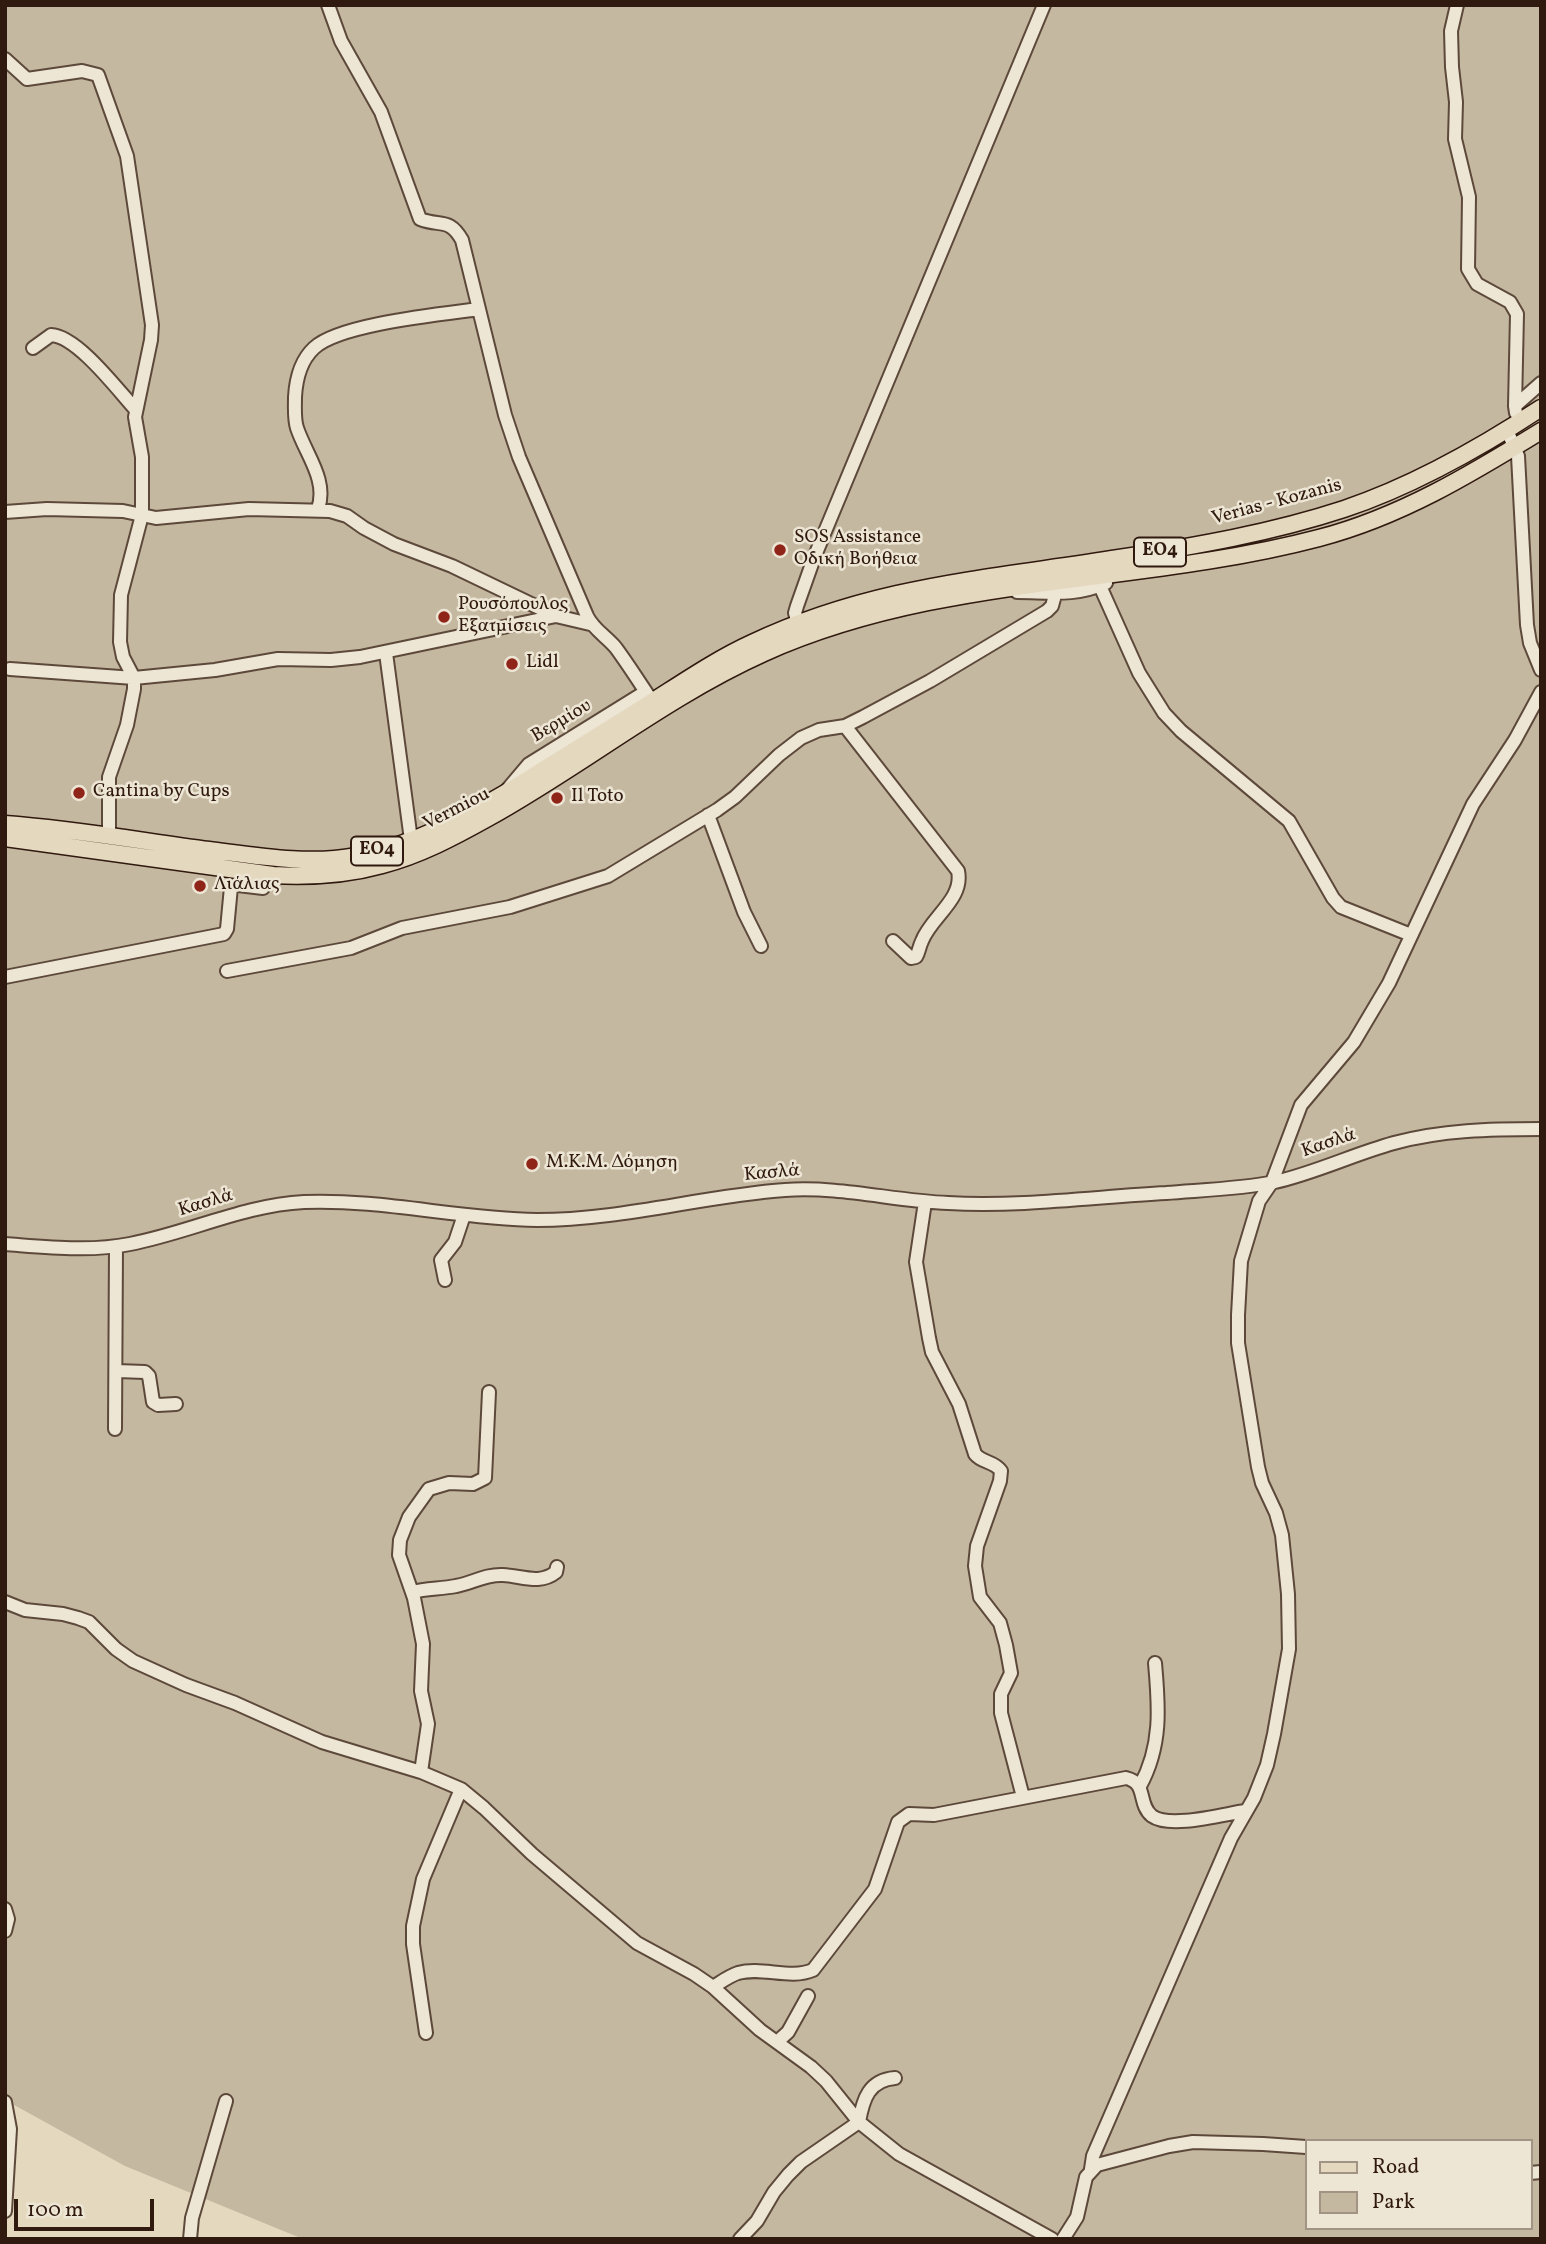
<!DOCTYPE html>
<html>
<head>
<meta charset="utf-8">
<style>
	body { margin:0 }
	#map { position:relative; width:1546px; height:2244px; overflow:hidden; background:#e4d8bf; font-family:Vollkorn,serif }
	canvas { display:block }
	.frame { position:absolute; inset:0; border:7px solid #30190e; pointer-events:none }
	.legend { position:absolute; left:1305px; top:2139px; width:228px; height:91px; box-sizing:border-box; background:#ede6d5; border:2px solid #a19485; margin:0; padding:9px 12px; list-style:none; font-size:21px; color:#30190e }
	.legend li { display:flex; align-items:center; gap:14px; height:35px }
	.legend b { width:35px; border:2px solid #a19485 }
	.scale { position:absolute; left:14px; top:2199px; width:140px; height:32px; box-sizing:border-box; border:4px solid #30190e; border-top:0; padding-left:9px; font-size:21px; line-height:24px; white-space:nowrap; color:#30190e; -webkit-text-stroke:5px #ede6d5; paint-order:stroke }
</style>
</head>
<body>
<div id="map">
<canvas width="1546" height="2244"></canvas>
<div class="frame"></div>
<ul class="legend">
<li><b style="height:9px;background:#e4d8bf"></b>Road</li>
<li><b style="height:19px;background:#c5b8a1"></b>Park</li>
</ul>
<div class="scale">100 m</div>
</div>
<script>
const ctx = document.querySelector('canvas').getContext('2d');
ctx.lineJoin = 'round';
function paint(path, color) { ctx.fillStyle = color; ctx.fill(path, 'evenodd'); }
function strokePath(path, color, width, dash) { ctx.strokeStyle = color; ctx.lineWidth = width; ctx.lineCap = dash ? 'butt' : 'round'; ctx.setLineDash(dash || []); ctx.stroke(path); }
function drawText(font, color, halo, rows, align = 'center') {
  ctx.font = font + ' Vollkorn,serif'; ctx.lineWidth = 5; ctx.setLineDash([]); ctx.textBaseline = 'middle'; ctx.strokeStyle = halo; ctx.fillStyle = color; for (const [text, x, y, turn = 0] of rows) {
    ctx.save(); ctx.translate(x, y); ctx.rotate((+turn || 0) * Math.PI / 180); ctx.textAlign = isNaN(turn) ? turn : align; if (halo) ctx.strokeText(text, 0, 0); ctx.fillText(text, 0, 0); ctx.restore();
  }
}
paint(new Path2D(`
	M5,5H1541V2239H303L125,2166L5,2100ZM1306,2141H1530V2228H1306Z`), '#c5b8a1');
const minor = new Path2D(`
	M328,5L341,41L381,112L420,219C440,227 449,217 462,240L505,415L519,457L587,616C593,629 607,637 616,648C630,667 643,688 656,707
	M1457,5L1451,31L1452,67L1456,102L1455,139L1469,197L1468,269L1477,284L1510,302L1517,314L1515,406
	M5,59L27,79L82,71L98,75L127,156L152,325L151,340L135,417L142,457V515L121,595L120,642L123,657L134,678V689L127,725L109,777V836
	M33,348L51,335C77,336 117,389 136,410
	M1516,413L1515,406L1541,383
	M1507,430L1518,456L1527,625L1530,643L1541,670
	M318,509C328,480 306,455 297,428C294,419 295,407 295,397C296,379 300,361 314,348C339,324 443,314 479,309
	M5,512L47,509L123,511L156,518L249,509L330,511L347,516L364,528L394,544L452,566L556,616
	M1100,586L1139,673L1164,713L1181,731L1289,821L1333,898L1341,907L1411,935
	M1017,592C1049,592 1075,597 1106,583
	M798,623L795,613L797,606L814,558L1044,5
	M386,653L411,840
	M10,669L134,678L215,670L278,659L331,660L360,657L556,616L590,624
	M845,726L958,871C964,899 931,917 922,941C919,947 919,952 916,957L911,958L893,941
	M507,790L529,764L645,692
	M708,815L744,912L761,946
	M227,971L351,948L402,928L510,907L608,876L717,810L735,797L779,755L801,738L819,730L845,726L863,717L930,681L1047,611L1052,606L1055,595
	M5,977L224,934L227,929L231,887L238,885L263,888
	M925,1202L916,1262L929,1338L932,1352L959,1404L975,1454C982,1463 994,1461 1001,1471L1000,1481L977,1546L975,1566L980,1597L1000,1623L1006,1645L1011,1673L1001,1694V1713L1023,1797
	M5,1244C46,1247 90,1252 130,1244C188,1233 244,1205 304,1202C382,1199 459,1219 537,1220C621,1220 702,1196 785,1190C840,1186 894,1201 948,1203C1020,1207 1094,1197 1166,1193C1202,1190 1240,1189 1275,1182C1315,1173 1354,1154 1394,1143C1442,1130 1491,1129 1541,1129
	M445,1280L441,1260L455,1242L464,1215
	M117,1371L145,1372L149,1376L153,1402L158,1405L176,1404
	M115,1429L116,1247
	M412,1592C426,1588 441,1589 456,1586C473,1583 485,1574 503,1575C522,1576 540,1585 556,1572L557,1567
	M5,1602L25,1610L63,1614L78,1618L89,1622L116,1649L133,1661L186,1685L235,1703L322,1742L421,1772L461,1789L484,1808L532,1854L637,1943L694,1974L713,1987L760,2030L811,2067L826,2081L859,2122L899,2154L1052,2239
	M421,1772L428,1724L421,1691L423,1644L414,1598L399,1555L400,1540L409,1517L429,1489L449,1483L473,1484L485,1478L489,1392
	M1140,1786C1162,1746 1159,1707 1155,1663
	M5,1909L8,1919L5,1931
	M713,1987C721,1982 729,1976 738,1973C762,1966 790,1980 813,1970L875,1889L898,1822L909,1814L934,1815L1126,1778C1148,1783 1137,1804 1152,1816C1170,1829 1224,1814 1245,1811
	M426,2033L413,1944V1926L423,1879L461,1789
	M777,2042L788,2032L808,1996
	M5,2102L10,2129L5,2211
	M1091,2169L1093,2156L1231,1838L1254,1798L1267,1765L1274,1734L1289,1649L1288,1594L1282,1535L1276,1513L1262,1483L1258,1467L1238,1343V1315L1241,1261L1259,1201L1272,1182L1301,1105L1354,1042L1389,983L1473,804L1515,740L1541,692
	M1530,2173L1541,2172
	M190,2239L192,2218L226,2101
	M740,2239L757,2221L774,2192L788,2175L801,2162L859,2122C863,2099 869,2080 895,2078
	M1063,2239L1077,2217L1086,2177L1097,2165L1169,2146L1193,2142L1263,2144L1306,2147`);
const major = new Path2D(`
	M5,824C74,829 141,841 209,850C257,856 308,865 356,856C413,846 465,817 514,788C558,761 602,733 647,705C682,683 715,660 752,643C875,585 989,579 1119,558C1195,546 1271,533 1344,509C1413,486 1480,448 1541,408
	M5,838L273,875C310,877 346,875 382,865C420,855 454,837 488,818C582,766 666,697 764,653C939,574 1137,586 1319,538C1400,517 1471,474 1541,431`);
strokePath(minor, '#5d493a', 16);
strokePath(major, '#30190e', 19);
strokePath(minor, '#ede6d5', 12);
strokePath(major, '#e4d8bf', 16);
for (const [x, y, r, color] of [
	[780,550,7,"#8f2418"],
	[444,617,7,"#8f2418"],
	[512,664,7,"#8f2418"],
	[79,793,7,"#8f2418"],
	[557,798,7,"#8f2418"],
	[200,886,7,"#8f2418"],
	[532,1164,7,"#8f2418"]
]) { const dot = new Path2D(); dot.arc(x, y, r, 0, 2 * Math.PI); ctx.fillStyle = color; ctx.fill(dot); strokePath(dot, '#ede6d5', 2.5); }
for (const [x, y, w] of [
	[1160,552,52],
	[377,851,52]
]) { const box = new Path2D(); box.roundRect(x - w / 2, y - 14.5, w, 29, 5); ctx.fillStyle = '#ede6d5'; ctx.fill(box); strokePath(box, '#30190e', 2); }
drawText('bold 18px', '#30190e', null, [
	["ΕΟ4",1160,552],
	["ΕΟ4",377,851]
]);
drawText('19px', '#30190e', '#ede6d5', [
	["Verias - Kozanis",1277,503,-15],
	["Βερμίου",562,722,-31],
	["Vermiou",457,810,-27],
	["Κασλά",1329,1144,-19],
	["Κασλά",772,1174,-5],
	["Κασλά",206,1204,-17]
]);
drawText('19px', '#30190e', '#ede6d5', [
	["SOS Assistance",794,539],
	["Οδική Βοήθεια",794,561],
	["Ρουσόπουλος",458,606],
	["Εξατμίσεις",458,628],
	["Lidl",526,664],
	["Cantina by Cups",93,793],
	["Il Toto",571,798],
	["Λιάλιας",214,886],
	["Μ.Κ.Μ. Δόμηση",546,1164]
], 'left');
</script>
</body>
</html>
